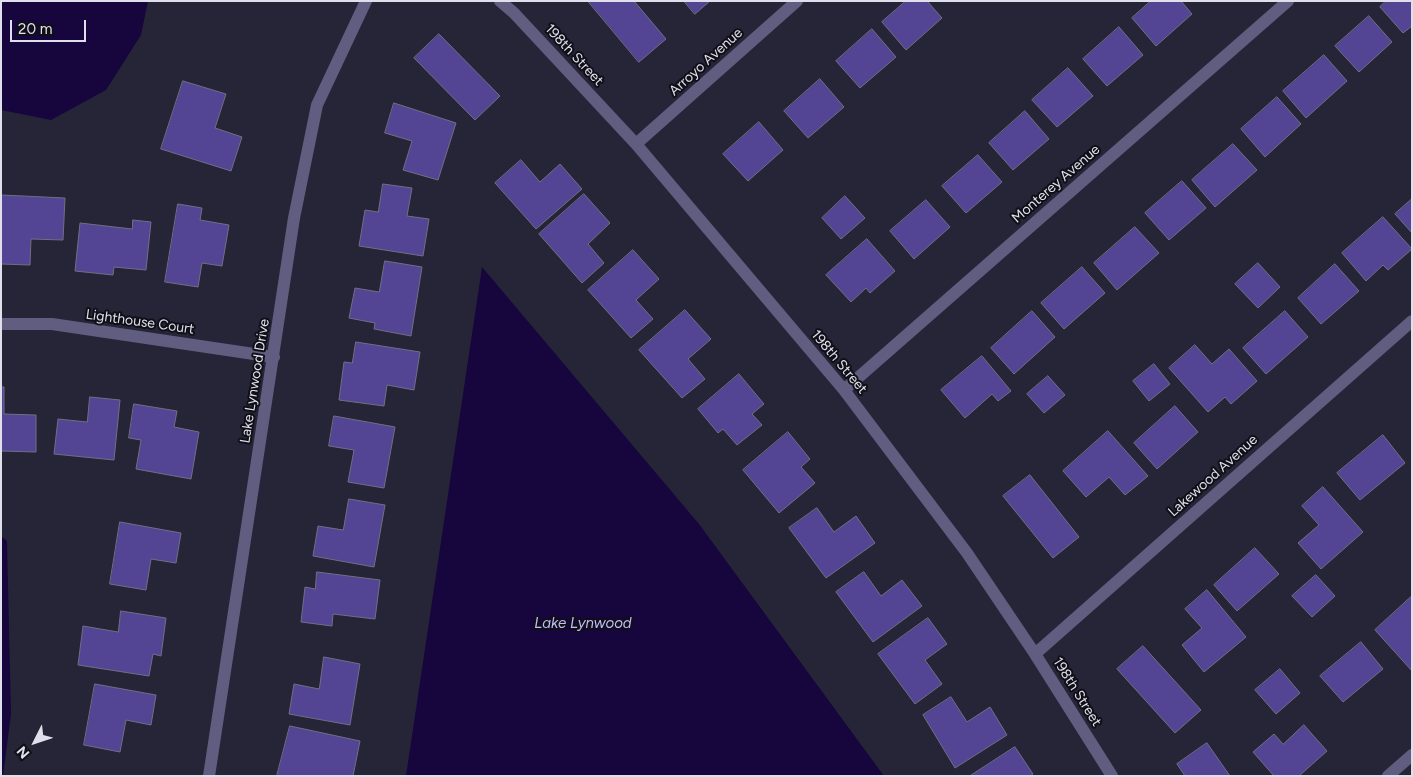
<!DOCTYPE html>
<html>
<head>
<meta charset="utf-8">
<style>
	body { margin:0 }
	#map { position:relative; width:1413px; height:777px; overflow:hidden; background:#262537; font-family:Figtree,sans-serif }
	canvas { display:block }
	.frame { position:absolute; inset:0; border:2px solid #e0dfec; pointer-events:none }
	.north { position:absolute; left:10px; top:717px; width:50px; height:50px; -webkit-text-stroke:4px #100f17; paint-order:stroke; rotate:229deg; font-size:14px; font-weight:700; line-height:20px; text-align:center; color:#e0dfec }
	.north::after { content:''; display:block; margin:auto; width:18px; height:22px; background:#e0dfec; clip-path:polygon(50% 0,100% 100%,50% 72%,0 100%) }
	.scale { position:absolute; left:10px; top:20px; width:76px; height:22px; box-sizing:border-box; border:2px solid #e0dfec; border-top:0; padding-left:6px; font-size:15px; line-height:18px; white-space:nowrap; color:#e0dfec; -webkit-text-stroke:4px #100f17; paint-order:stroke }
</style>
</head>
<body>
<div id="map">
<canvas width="1413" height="777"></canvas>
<div class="frame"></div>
<div class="north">N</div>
<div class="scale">20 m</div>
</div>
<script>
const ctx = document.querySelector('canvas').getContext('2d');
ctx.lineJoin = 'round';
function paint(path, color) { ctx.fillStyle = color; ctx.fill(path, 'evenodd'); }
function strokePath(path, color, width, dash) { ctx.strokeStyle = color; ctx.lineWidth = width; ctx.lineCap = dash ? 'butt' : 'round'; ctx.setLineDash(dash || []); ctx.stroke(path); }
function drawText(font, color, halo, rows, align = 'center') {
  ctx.font = font + ' Figtree,sans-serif'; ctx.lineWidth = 4; ctx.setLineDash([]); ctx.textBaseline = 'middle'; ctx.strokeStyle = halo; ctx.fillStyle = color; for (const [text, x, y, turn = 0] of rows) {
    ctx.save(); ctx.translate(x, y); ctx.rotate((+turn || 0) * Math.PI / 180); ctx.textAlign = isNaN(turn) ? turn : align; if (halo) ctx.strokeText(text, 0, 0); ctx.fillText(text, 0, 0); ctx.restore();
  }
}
paint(new Path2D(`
	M1,1H148L141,35L106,90L51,120L1,110Z
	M482,267L699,524L884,776H406Z
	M1,536L7,541L11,714L3,776H1Z`), '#17053e');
const building = new Path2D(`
	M588,1H634L666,39L639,62Z
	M684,1H710L695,14Z
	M906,1H927L942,18L906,50L882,22Z
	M1151,1H1181L1192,14L1156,46L1132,18Z
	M1386,1H1412V26L1403,33L1380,7Z
	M1369,16L1392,42L1359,72L1335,46Z
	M1119,27L1143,55L1107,86L1083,59Z
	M872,29L896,57L860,88L836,61Z
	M439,34L500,96L475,120L414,58Z
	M1324,55L1347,81L1306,118L1283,91Z
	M1068,68L1093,96L1057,127L1032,100Z
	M820,79L844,107L808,138L784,111Z
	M183,81L226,94L215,128L242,137L231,171L161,149Z
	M1277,97L1301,124L1265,157L1241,129Z
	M394,103L456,123L438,180L403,170L412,141L385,133Z
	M1025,111L1049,139L1013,170L989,143Z
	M759,122L783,150L748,181L723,154Z
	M1233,144L1257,170L1215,207L1192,180Z
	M978,155L1002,182L966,213L942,186Z
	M521,160L540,182L560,164L582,189L536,229L495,183Z
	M1182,181L1206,208L1169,240L1145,213Z
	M383,184L412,188L407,216L429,219L423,256L359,246L365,210L378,212Z
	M584,194L610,223L588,244L604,263L582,283L539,234Z
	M1,195L65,198L63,240L31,239L30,265L1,264Z
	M845,196L865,218L841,239L822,218Z
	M1412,199V233L1395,214Z
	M926,200L950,227L914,259L890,231Z
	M178,204L202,208L200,220L229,225L222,266L202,263L198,287L165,282Z
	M1383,217L1412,249L1388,270L1383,265L1366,281L1342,253Z
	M133,220L151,222L146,270L114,267L113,275L75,271L80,223L132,229Z
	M1135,227L1159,253L1117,290L1094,263Z
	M867,239L895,271L870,293L866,288L851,302L826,275Z
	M633,250L659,279L636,300L653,319L631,338L588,290Z
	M385,261L422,267L411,336L374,329L375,323L349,318L355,288L379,292Z
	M1258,263L1280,287L1258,308L1235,284Z
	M1335,264L1359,291L1321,324L1298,298Z
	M1082,267L1105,293L1064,329L1041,303Z
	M685,310L711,339L688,359L705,379L682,398L639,350Z
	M1032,311L1055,337L1014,374L991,348Z
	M1285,311L1308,337L1266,374L1243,348Z
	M356,342L420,352L414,390L387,385L384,406L339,400L344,362L352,363Z
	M1195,345L1212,364L1229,349L1257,381L1231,404L1225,397L1208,412L1169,368Z
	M982,356L1011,391L998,401L992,394L965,418L941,390Z
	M1154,364L1170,384L1149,401L1133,381Z
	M739,374L764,404L752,414L762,425L737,445L723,429L718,433L698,409Z
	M1048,376L1065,395L1044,413L1027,394Z
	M1,387H4V414L36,415V452L1,451Z
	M90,397L120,400L114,460L54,454L58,419L87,422Z
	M134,404L177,411L174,427L199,432L191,479L136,469L141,440L129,438Z
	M1175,406L1198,432L1157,469L1134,443Z
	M334,416L395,427L384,488L348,482L354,450L329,446Z
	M1108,431L1148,476L1125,495L1109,477L1086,497L1063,471Z
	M788,432L810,459L801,467L815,483L779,513L743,470Z
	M1383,435L1405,463L1360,500L1337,473Z
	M1030,475L1079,537L1053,558L1003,496Z
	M1323,487L1363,532L1321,569L1298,543L1319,525L1302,506Z
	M349,499L385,505L374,567L313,556L318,526L343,530Z
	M817,508L834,532L856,516L875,543L826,578L789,528Z
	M120,522L181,533L176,563L151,559L146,590L110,584Z
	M1255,548L1279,574L1237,611L1214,585Z
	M317,572L380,580L375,619L333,614L332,626L301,622L305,587L315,589Z
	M864,572L881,596L902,580L922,606L873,642L836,592Z
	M1316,575L1335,596L1312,617L1292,596Z
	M1207,590L1246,637L1204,672L1182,645L1202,628L1185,609Z
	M1412,596V671L1375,630Z
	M121,611L166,618L161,656L153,654L149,676L78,665L83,626L118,632Z
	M928,618L947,644L925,660L942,684L915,704L878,654Z
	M1361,642L1383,669L1343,702L1320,676Z
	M1143,646L1201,710L1175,733L1117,669Z
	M324,657L360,664L350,725L289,714L294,684L319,689Z
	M1280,669L1300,693L1276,714L1255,690Z
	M95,684L156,695L151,725L126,720L120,752L84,745Z
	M951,697L967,722L990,707L1007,735L955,768L923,715Z
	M1304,725L1327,751L1299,776H1274L1253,752L1274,734L1283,744Z
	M290,726L360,741L353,776H277Z
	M1207,743L1230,776H1185L1177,764Z
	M1015,747L1033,774L1030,776H970Z`);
paint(building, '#534593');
strokePath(building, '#706f85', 1);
strokePath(new Path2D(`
	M500,1L514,13L636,144L844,390L967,553L1035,654L1112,776
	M636,144L797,1
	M1,324H52L274,357
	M844,390L1288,1
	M1035,654L1412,321
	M209,776L294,218L317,105L366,1
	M1388,776L1412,755`), '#605d80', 12);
drawText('14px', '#e0dfec', '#100f17', [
	["198th Street",574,55,47],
	["Arroyo Avenue",706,62,-42],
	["Monterey Avenue",1056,184,-41],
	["Lighthouse Court",140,322,8],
	["198th Street",839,362,50],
	["Lake Lynwood Drive",255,381,-81],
	["Lakewood Avenue",1213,476,-42],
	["198th Street",1077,692,58]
]);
drawText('italic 15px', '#c2bcfe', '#100f17', [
	["Lake Lynwood",583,624]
]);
</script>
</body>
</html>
